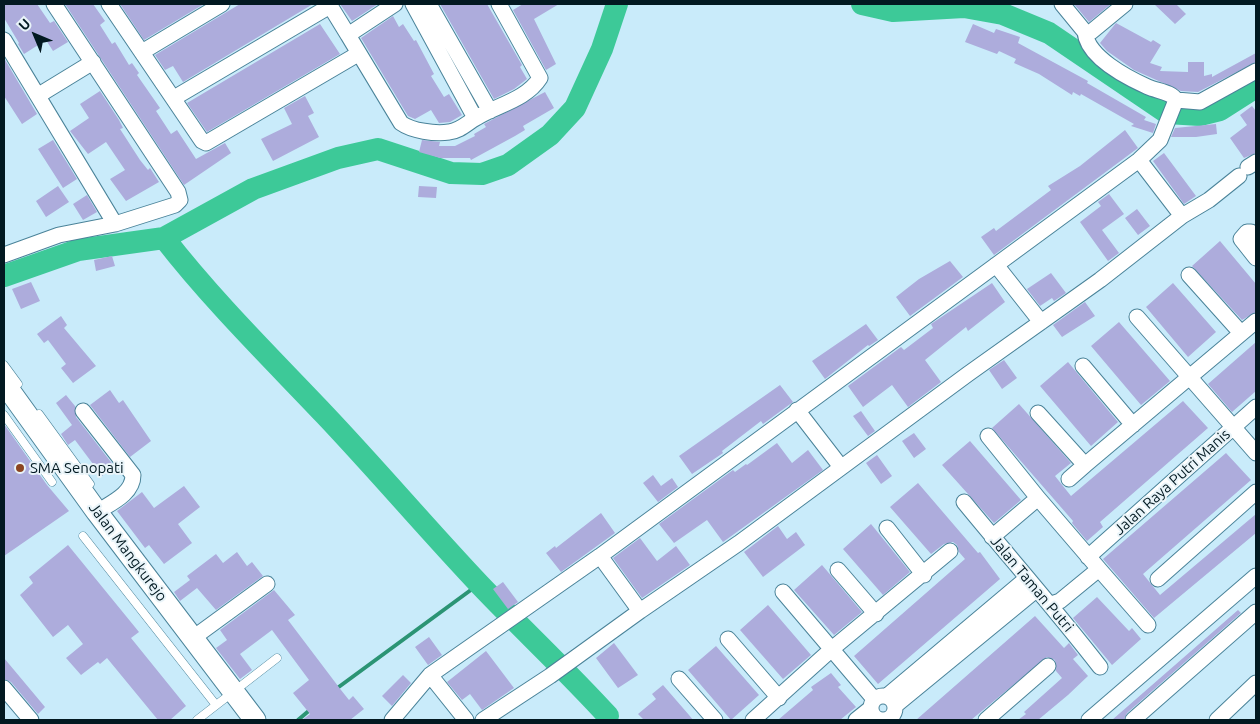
<!DOCTYPE html>
<html>
<head>
<meta charset="utf-8">
<style>
	body { margin:0 }
	#map { position:relative; width:1260px; height:724px; overflow:hidden; background:#c9ebfa; font-family:Ubuntu,sans-serif }
	canvas { display:block }
	.frame { position:absolute; inset:0; border:5px solid #021921; pointer-events:none }
	.north { position:absolute; left:10px; top:10px; width:50px; height:50px; -webkit-text-stroke:4px #e9f4f9; paint-order:stroke; rotate:315deg; font-size:14px; font-weight:700; line-height:20px; text-align:center; color:#021921 }
	.north::after { content:''; display:block; margin:auto; width:18px; height:22px; background:#021921; clip-path:polygon(50% 0,100% 100%,50% 72%,0 100%) }
</style>
</head>
<body>
<div id="map">
<canvas width="1260" height="724"></canvas>
<div class="frame"></div>
<div class="north">U</div>
</div>
<script>
const ctx = document.querySelector('canvas').getContext('2d');
ctx.lineJoin = 'round';
function strokePath(path, color, width, dash) { ctx.strokeStyle = color; ctx.lineWidth = width; ctx.lineCap = dash ? 'butt' : 'round'; ctx.setLineDash(dash || []); ctx.stroke(path); }
function paint(path, color) { ctx.fillStyle = color; ctx.fill(path, 'evenodd'); }
function drawText(font, color, halo, rows, align = 'center') {
  ctx.font = font + ' Ubuntu,sans-serif'; ctx.lineWidth = 4; ctx.setLineDash([]); ctx.textBaseline = 'middle'; ctx.strokeStyle = halo; ctx.fillStyle = color; for (const [text, x, y, turn = 0] of rows) {
    ctx.save(); ctx.translate(x, y); ctx.rotate((+turn || 0) * Math.PI / 180); ctx.textAlign = isNaN(turn) ? turn : align; if (halo) ctx.strokeText(text, 0, 0); ctx.fillText(text, 0, 0); ctx.restore();
  }
}
strokePath(new Path2D(`
	M336,689L479,584
	M298,720L311,709`), '#2b9474', 4);
strokePath(new Path2D(`
	M862,4L893,11L964,7L1003,14L1049,33L1167,113L1200,115L1220,110L1256,87
	M164,238C213,301 270,357 325,415C378,471 428,530 481,586C523,630 567,671 608,716
	M4,276L78,250L164,238L253,189L338,158L378,149L451,173L482,174L508,165L550,135L575,108L602,49L617,4`), '#3dc998', 22);
paint(new Path2D(`
	M4,4H37L50,23L54,21L68,42L53,51L46,40L24,54L18,44L19,43L4,18Z
	M65,4H93L105,21L100,25L112,44L115,42L129,65L132,63L139,73L137,75L160,108L156,111L171,134L177,130L196,159L225,143L231,153L184,185Z
	M120,4H204L144,40Z
	M240,4H313L183,82L173,66L165,70L155,55Z
	M340,4H378L352,21Z
	M440,4H487L522,65L520,67L527,79L514,89L494,99Z
	M523,4H559L534,19L556,64L546,70L513,10Z
	M1074,4H1111L1089,22Z
	M1154,4H1176L1186,14L1175,24Z
	M393,16L399,27L403,24L414,41L416,40L434,74L431,76L444,97L449,94L462,115L450,122L439,123L431,110L415,119L408,116L361,38Z
	M1116,23L1151,42L1153,40L1161,45L1150,63L1162,67L1160,71L1188,72V62H1204V76L1212,74V77L1256,53V62L1198,92L1181,91L1134,70L1107,51L1100,43Z
	M320,24L340,54L207,132L187,103Z
	M973,24L994,33L996,29L1020,37L1018,43L1088,81L1087,83L1146,117L1144,120L1156,124L1153,133L1131,126L1134,124L1081,94L1080,96L1073,92L1072,95L1039,74L1014,63L1016,59L999,51L997,54L965,42Z
	M4,58L37,114L22,124L4,96Z
	M100,91L119,120L123,128L120,129L140,160L148,170L150,168L159,182L126,201L110,179L125,170L106,142L88,154L70,131L89,118L80,104Z
	M545,92L554,108L523,126L525,130L515,136L471,160L470,158H440L419,152L422,140L440,142L439,146H455L475,136L474,134L486,127L484,124Z
	M305,96L314,113L308,116L319,137L273,161L261,139L292,124L284,108Z
	M1252,106L1256,111V153L1244,158L1230,138L1247,125L1240,115Z
	M1216,124L1217,134L1196,137H1171L1175,128Z
	M1125,130L1138,148L994,255L981,237L994,228L996,231L1051,190L1048,186L1080,166Z
	M53,140L77,179L63,188L38,149Z
	M1164,153L1196,196L1184,204L1153,161Z
	M58,186L69,202L46,217L36,201Z
	M419,186L437,187L436,198L418,197Z
	M1109,194L1124,214L1102,230L1119,253L1108,261L1080,222L1101,206L1098,202Z
	M87,195L97,212L83,220L73,204Z
	M1137,209L1150,226L1138,235L1125,218Z
	M1220,241L1256,284V312L1242,320L1192,266Z
	M112,256L115,266L96,271L94,260Z
	M950,261L963,277L910,316L896,297L919,279Z
	M1051,273L1066,293L1054,301L1052,298L1040,306L1027,289Z
	M31,282L40,301L21,309L12,289Z
	M992,283L1005,302L968,331L966,327L925,360L941,382L908,407L892,385L863,407L848,386L901,347L904,350L933,328L931,324Z
	M1173,283L1216,332L1188,357L1146,307Z
	M1085,302L1095,316L1062,337L1053,325Z
	M61,316L67,325L64,328L96,366L73,383L61,368L66,364L48,340L44,343L37,334Z
	M1119,322L1170,381L1141,405L1091,346Z
	M866,324L878,340L869,346L868,345L825,379L812,361Z
	M1256,342V391L1232,412L1208,384Z
	M1004,360L1017,378L1002,389L989,370Z
	M1068,362L1118,422L1091,446L1040,386Z
	M780,385L793,402L763,424L761,421L722,451L723,453L692,474L679,456Z
	M110,390L119,403L123,400L151,441L130,457L90,405Z
	M66,395L75,406L76,417L114,466L102,476L75,440L68,445L61,434L72,425L56,403Z
	M1183,401L1208,428L1100,522L1103,527L1087,541L1072,523L1073,521L992,428L1019,404L1071,463L1055,476L1071,496Z
	M861,411L875,431L868,436L853,416Z
	M4,424L47,485L69,511L4,556Z
	M914,433L926,449L914,458L902,441Z
	M970,441L1021,500L994,523L942,465Z
	M777,443L792,463L808,450L823,470L723,542L707,520L674,543L659,524L733,470L735,472L746,464L747,465Z
	M1226,453L1251,480L1143,574L1160,595L1256,514V533L1154,618L1103,559Z
	M877,455L892,476L881,484L866,463Z
	M653,475L661,486L672,478L678,487L658,502L643,483Z
	M918,483L978,553L980,552L1000,579L878,684L854,656L965,559L959,552L957,545L953,542L944,544L931,554L890,507Z
	M184,486L200,507L178,524L192,543L164,564L149,545L145,548L117,511L142,492L154,508Z
	M601,513L615,533L561,572L546,553L555,546L556,548Z
	M871,524L910,572L883,595L843,549Z
	M778,526L787,539L796,532L805,545L763,577L744,552Z
	M640,538L657,561L676,546L690,565L642,598L613,558Z
	M68,545L139,632L131,638L186,706L170,720H158L107,658L100,664L98,662L81,675L66,658L83,644L68,625L53,637L20,595L33,583L29,577Z
	M237,552L247,566L252,562L263,576L216,610L197,588L180,601L174,592L190,580L187,576L216,554L223,563Z
	M822,565L862,612L834,635L794,590Z
	M503,582L518,602L508,609L493,589Z
	M274,590L295,615L288,620L341,690L349,700L353,696L364,709L350,720H302L310,714L293,693L309,680L272,630L240,654L252,670L240,679L216,648L227,640L220,630Z
	M1097,597L1129,631L1132,628L1141,639L1112,665L1073,618Z
	M768,605L811,655L783,679L740,630Z
	M1238,610L1241,613L1127,713L1124,720H1112Z
	M1035,616L1064,648L1069,643L1078,655L1073,659L1088,676L1068,695L1038,720H1018L1026,714L1024,712L1062,678L1056,671L1055,660L1047,657L971,720H916Z
	M429,637L442,655L428,665L415,647Z
	M614,643L638,675L618,688L596,658Z
	M716,646L759,695L731,720L688,670Z
	M486,651L514,688L482,710L470,694L462,700L447,682Z
	M4,658L45,707L38,714L11,682L4,679Z
	M831,673L841,685L838,687L856,707L840,720H778L813,690L811,687Z
	M403,675L411,683L392,706L382,696Z
	M663,685L689,715L693,720H644L638,714L656,699L652,694Z`), '#adacdc');
const lane = new Path2D(`
	M4,365L18,384
	M39,414L90,484L84,491
	M4,415L52,482
	M83,536L216,705
	M197,720L277,658`);
const street = new Path2D(`
	M109,4L202,141L206,143L358,54
	M329,4L348,35
	M395,4L348,35L401,123C412,131 435,134 449,132C460,131 467,123 476,118C497,105 526,100 540,78L499,4
	M413,4L475,118
	M429,4L490,111
	M1062,4L1085,32H1091L1125,4
	M1085,32C1087,57 1128,78 1148,87C1157,91 1172,92 1176,100L1200,102L1256,71
	M4,40L115,224
	M142,52L222,4
	M39,95L93,62
	M174,98L330,6
	M1139,160L1182,216
	M1248,167L1256,162
	M1256,237L1251,232H1247L1241,239L1256,258
	M4,255L59,235L115,224L175,205L180,200L178,192L54,4
	M996,265L1041,322
	M1189,275L1241,333
	M1137,317L1256,453
	M1083,366L1133,425
	M797,410L841,467
	M83,411L133,475C133,494 111,503 97,512
	M1038,413L1085,465L1256,321
	M988,436L1038,498
	M1069,479L1085,465
	M964,502C1009,557 1056,610 1100,667
	M887,528L924,575
	M992,537L1038,498L1099,569L1060,601L1051,604
	M600,556L640,611
	M1088,557L1256,407
	M1099,569L1148,625
	M838,570L876,614
	M1158,579L1256,492
	M783,592L874,699
	M193,638L267,584
	M728,639L779,698
	M430,675L466,720
	M679,679L715,720
	M4,688L31,720
	M871 708a12 12 0 1 1 24 0a12 12 0 1 1-24 0Z
	M887,696L1026,579
	M896,705L1036,590
	M392,720L430,675L600,556L1139,160L1160,140L1176,100
	M483,720L550,676L640,611L739,543L968,374L1100,280L1182,216L1209,200L1239,176
	M753,720L833,648L950,551
	M856,720L871,708
	M986,720L1048,666
	M1089,720L1256,576
	M1133,720L1256,612
	M1217,720L1256,683`);
const secondary = new Path2D(`
	M4,383L97,512L255,720`);
strokePath(lane, '#4a8399', 9);
strokePath(street, '#4a8399', 17);
strokePath(secondary, '#4a8399', 23);
strokePath(lane, '#fff', 8);
strokePath(street, '#fff', 15);
strokePath(secondary, '#fff', 21);
for (const [x, y, r, color] of [
	[20,468,5,"#8c4521"]
]) { const dot = new Path2D(); dot.arc(x, y, r, 0, 2 * Math.PI); ctx.fillStyle = color; ctx.fill(dot); strokePath(dot, '#e9f4f9', 2); }
drawText('15px', '#021921', '#e9f4f9', [
	["SMA Senopati",30,468]
], 'left');
drawText('15px', '#021921', '#e9f4f9', [
	["Jalan Raya Putri Manis",1172,482,-42],
	["Jalan Mangkurejo",128,552,53],
	["Jalan Taman Putri",1032,584,50]
]);
</script>
</body>
</html>
